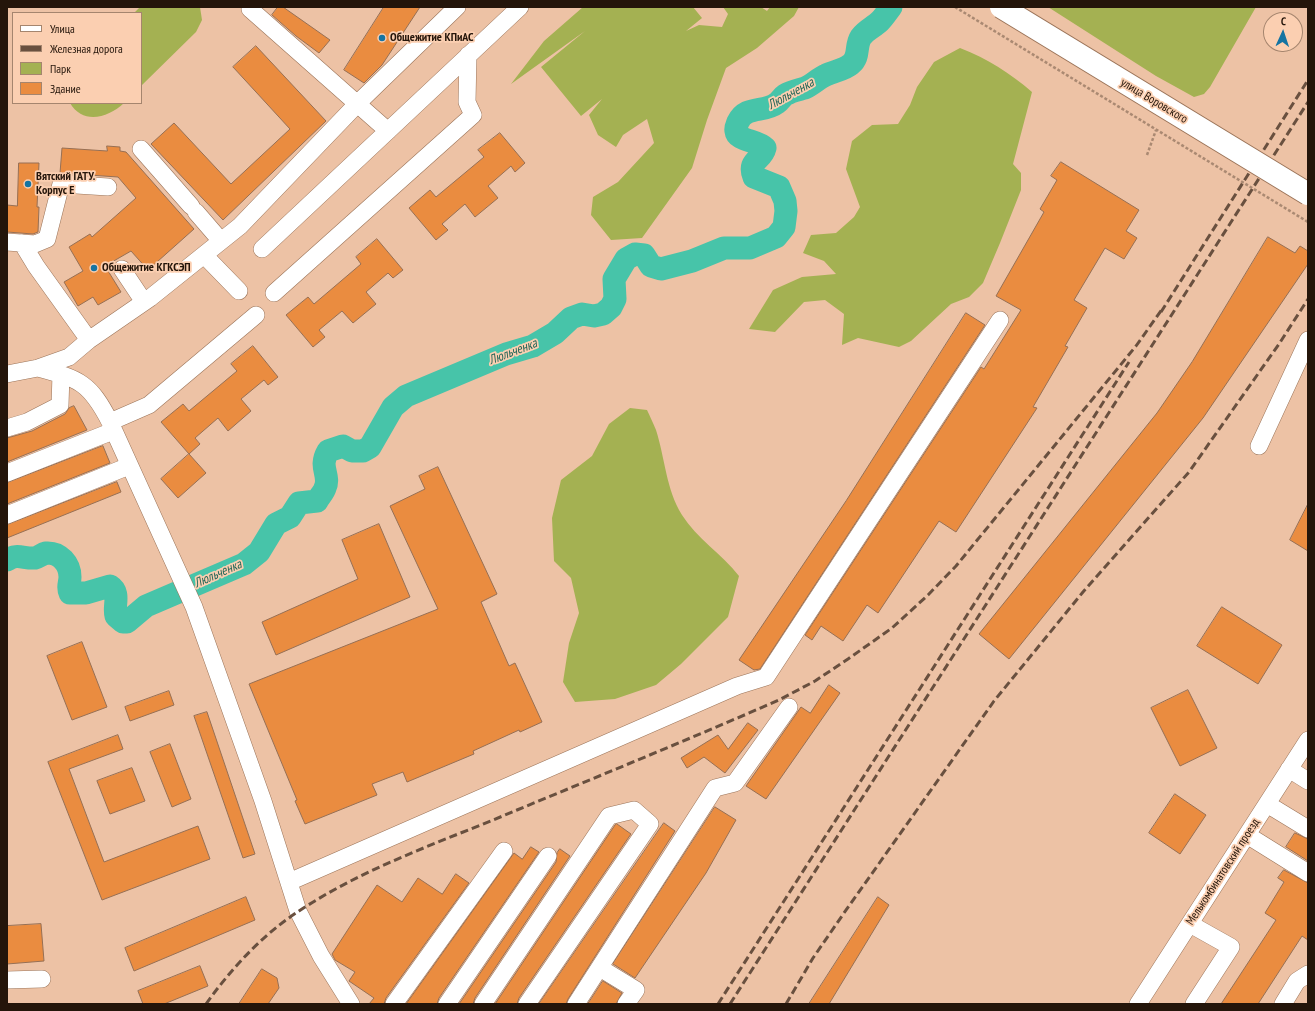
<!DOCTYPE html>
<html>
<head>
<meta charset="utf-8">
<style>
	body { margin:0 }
	#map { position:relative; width:1315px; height:1011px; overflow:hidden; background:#edc2a5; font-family:"PT Sans Narrow",sans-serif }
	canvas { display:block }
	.frame { position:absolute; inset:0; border:8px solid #24150a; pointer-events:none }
	.legend { position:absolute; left:12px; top:12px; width:130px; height:92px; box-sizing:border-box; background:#fbcfb1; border:1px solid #a5856e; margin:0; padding:5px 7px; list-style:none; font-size:12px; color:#24150a }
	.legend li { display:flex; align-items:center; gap:8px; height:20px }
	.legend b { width:20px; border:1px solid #a5856e }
	.north { position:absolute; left:1263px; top:12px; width:40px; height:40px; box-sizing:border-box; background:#fbcfb1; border:1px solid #a5856e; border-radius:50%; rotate:3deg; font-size:11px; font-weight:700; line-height:16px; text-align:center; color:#24150a }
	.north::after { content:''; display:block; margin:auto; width:14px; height:18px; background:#1574a2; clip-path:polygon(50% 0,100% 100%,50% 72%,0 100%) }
</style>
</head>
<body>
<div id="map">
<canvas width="1315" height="1011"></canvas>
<div class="frame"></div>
<ul class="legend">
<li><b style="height:5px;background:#fff"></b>Улица</li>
<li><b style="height:5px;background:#69503f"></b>Железная дорога</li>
<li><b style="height:11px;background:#a4b152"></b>Парк</li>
<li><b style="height:11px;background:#ea8c40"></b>Здание</li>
</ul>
<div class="north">С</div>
</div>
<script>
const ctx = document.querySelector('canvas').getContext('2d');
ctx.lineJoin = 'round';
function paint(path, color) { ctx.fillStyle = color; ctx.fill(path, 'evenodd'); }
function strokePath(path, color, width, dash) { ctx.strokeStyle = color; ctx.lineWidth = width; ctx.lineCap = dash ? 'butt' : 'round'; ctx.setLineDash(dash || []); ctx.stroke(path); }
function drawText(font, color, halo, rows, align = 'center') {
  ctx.font = font + ' "PT Sans Narrow",sans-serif'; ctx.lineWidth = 3.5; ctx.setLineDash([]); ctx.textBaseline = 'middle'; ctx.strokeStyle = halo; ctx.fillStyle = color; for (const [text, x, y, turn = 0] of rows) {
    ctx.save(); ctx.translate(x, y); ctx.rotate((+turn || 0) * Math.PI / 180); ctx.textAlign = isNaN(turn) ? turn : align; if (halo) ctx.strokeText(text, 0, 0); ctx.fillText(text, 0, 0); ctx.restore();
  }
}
paint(new Path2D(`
	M140,7H200L202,20L196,32L141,86V13H134Z
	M583,7H693L702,18L686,31L699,25L722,27L728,14L723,7H761L767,11L770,7H799L794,16L757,48L726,68L707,120L692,168L642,238L611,240L591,215L593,197L618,182L654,143L647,119L623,135L616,147L598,135L589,115L602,99L581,116L541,67L585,31L511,84L544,41Z
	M1048,7H1256L1210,87L1204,94L1194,97L1156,76Z
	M960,48C988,59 1010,73 1032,92L1013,164L1021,173V190L1000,243L983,283L969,297L951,304L911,341L899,347L858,338L842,345L844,314L825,300L804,302L775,332L749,329L773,290L802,277L836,274L824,261L803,253L811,235L836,233L854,217L860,207L846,169L852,141L872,125L898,124L910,105L917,87L934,62Z
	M70,103H124C108,118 83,125 70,103Z
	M630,408L647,410C650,416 653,423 656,430C665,458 666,489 682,515C697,539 722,554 739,576L728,617L681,664L656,685L615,699L575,702L563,682L569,643L579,613L571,578L554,561L552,518L561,480L592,456L609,424Z`), '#a4b152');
strokePath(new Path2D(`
	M7,560C17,553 24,559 35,558C39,557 42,554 46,553C60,552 70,564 70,577C70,583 67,587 70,593H86L110,586C121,593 113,606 116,616L123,622H127L146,606L244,564L259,552L276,524L290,517L299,503L317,501C319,497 324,492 325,488C331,475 318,468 328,451L343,446L352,451H363L370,447L393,407L406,396L506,354L533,346L555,333L571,318L582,314L594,316L603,314L611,307L615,299L614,279L626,259L635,254L644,255L651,266L661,269L692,261L724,248H750L776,237L784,227L786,211L785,201L779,187L754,177C747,160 762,161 765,148C757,140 737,141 736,131C735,128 737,125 738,122C746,105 764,113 777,103C780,101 782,97 785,95C791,91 798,90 805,88C812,85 819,78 826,75C834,71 844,70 851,64C860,57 855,46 861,37C866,30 874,27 880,21C884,17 887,12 891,7`), '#47c4a9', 23);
const building = new Path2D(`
	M278,7H283L330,40L319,53L296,36L272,15Z
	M384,7H420L382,65L364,83L344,70Z
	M256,46L326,121L223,220L151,144L174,123L231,184L290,129L233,67Z
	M500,133L525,163L515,172L511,166L488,186L498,198L475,217L465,204L442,224L448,230L436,240L409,208L430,190L436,197L484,157L478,150Z
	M107,146L120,147V151L126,152L194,229L148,270L131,251L105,266L121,292L98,305L93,297L78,306L64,282L83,271L69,247L90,234L92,237L136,198L118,177L60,173L62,148L107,151Z
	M1061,162L1139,210L1126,231L1137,238L1124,259L1105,248L1074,300L1087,308L1065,346L1068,347L1033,407L1037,408L956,532L939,521L878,613L867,605L843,641L821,626L812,640L805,635L981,367L984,369L1021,310L996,296L1044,212L1040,209L1057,180L1051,176Z
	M19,163H39L37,207H39L38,232L33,234L7,232V205L17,206Z
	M1268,237L1295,253L1300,246L1308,251V264L1203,418L1009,659L979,634L1157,413L1192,362Z
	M377,239L403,270L393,278L388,273L366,292L376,304L353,323L342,311L319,330L325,337L313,347L286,315L308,297L314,304L361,264L356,257Z
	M966,313L985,325L760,669L754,670L739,660L846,501Z
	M253,346L278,377L268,385L264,380L241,399L251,411L228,431L218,418L195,438L200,444L189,454L161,422L183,404L189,411L237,371L231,364Z
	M74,406L87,430L7,462V438L32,431L65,414L69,408Z
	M103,446L110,463L7,504V483Z
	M189,454L206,473L178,498L161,479Z
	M438,467L497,594L481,602L509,666L515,663L542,722L520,732L519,730L473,751L474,754L407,782L403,772L372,784L377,795L305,824L295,801L297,800L249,684L438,609L390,506L425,489L419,476Z
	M117,482L121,492L7,538V525Z
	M1308,504V551L1290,540Z
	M379,524L410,597L276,655L262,622L358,579L342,540Z
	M1222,607L1282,645L1258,684L1197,646Z
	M82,642L107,707L72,720L47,656Z
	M829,685L840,693L766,799L746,786L801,707L810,713Z
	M1188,690L1217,748L1180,766L1151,708Z
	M169,691L174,705L130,721L125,707Z
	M207,712L255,854L243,858L194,716Z
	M748,723L758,730L725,773L704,757L687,768L681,758L718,735L728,749Z
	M118,735L123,749L69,769L104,862L198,826L210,859L102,900L48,762Z
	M170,744L191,799L172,807L150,752Z
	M132,768L145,801L110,814L97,781Z
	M1175,794L1206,815L1180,854L1149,833Z
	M715,807L736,820L706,873L635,978L613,964Z
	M664,823L675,831L568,999L566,1004H539Z
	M617,824L631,834L519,998L517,1004H495L615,825Z
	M1295,833L1308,839V861L1286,847Z
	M531,847L539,852L439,998L437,1004H406L514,853L522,859Z
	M560,849L570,856L475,998L473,1004H459L556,862L557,853Z
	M1284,870L1308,883V940L1302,936L1258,1004H1221L1276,920L1265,913L1284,882L1278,878Z
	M456,874L469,883L386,998L384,1004H369L374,998L349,981L355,972L335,960L332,954L377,885L402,902L418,878L442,894Z
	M246,897L255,920L134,971L125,948Z
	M878,897L889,905L829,1004H809Z
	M41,924L44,961L7,964V926Z
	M200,966L208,986L164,1004H143L138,991Z
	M262,969L277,978L279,988L268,1004H239Z
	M603,981L622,993L616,1004H588Z`);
paint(building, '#ea8c40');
strokePath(building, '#966f54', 1);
const minor = new Path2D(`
	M250,9L388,131
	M141,149L191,206
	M196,212L221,241
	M7,242L35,244L47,239L61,184L108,187
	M22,243L36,266L89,340
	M262,249L520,7
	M204,255L239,291
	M122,269L144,302
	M274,293L473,115L467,102L468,55
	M38,368C80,379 90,383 110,422L194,607L263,801L298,911L321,956L351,1004
	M7,374L38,368L69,357L89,340L150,298L240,226L361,100L457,7
	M110,422L149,405L256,315
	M7,428L27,422L60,405L61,374
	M1259,446L1308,340
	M7,473L113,431
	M7,515L129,466
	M1289,769L1308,781
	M1267,804L1308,829
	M1247,835L1308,873
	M289,882L737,686L766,677L1000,320
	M1190,924L1231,947L1194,1004
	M600,968L636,990L626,1004
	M7,980L42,979
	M394,1004L504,851
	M447,1004L548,856
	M483,1004L609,816L634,810L650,824L527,1004
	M576,1004L715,788L735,783L789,707
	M1138,1004L1308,740
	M1283,1004L1297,981L1308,974`);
strokePath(minor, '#9b7459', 18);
strokePath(new Path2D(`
	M1147,155L1156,130`), '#aa8972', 2.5, [3, 2]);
strokePath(minor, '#fff', 17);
strokePath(new Path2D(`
	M1161,312L1308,80
	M206,1004C231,969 262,935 299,911C365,867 444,841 517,810C604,774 692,738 779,700L815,681L848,659L892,628L928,595L956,566L1136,346L1163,308
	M718,1004L1129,362
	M730,1004L1308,102
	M786,1004L813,958L844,913L994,701L1083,592L1189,472L1279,344L1308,299`), '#69503f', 3, [8, 4]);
const majorBridge = new Path2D(`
	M1001,7L1308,194`);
strokePath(majorBridge, '#9b7459', 24, []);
strokePath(new Path2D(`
	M955,7L1308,222`), '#aa8972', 2.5, [3, 2]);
strokePath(majorBridge, '#fff', 22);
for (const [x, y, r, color] of [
	[382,38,4,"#1574a2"],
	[28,184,4,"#1574a2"],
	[94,268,4,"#1574a2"]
]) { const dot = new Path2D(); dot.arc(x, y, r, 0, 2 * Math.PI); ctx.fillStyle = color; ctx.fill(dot); strokePath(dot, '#fbcfb1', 1.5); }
drawText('bold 12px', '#24150a', '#fbcfb1', [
	["Общежитие КПиАС",390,38],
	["Вятский ГАТУ.",36,177],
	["Корпус Е",36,191],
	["Общежитие КГКСЭП",102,268]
], 'left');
drawText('12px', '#24150a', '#fbcfb1', [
	["улица Воровского",1154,101,31],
	["Мелькомбинатовский проезд",1223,872,-57]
]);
drawText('italic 13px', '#226456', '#fbcfb1', [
	["Люльченка",791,94,-29],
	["Люльченка",513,352,-21],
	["Люльченка",218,574,-24]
]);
</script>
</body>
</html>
